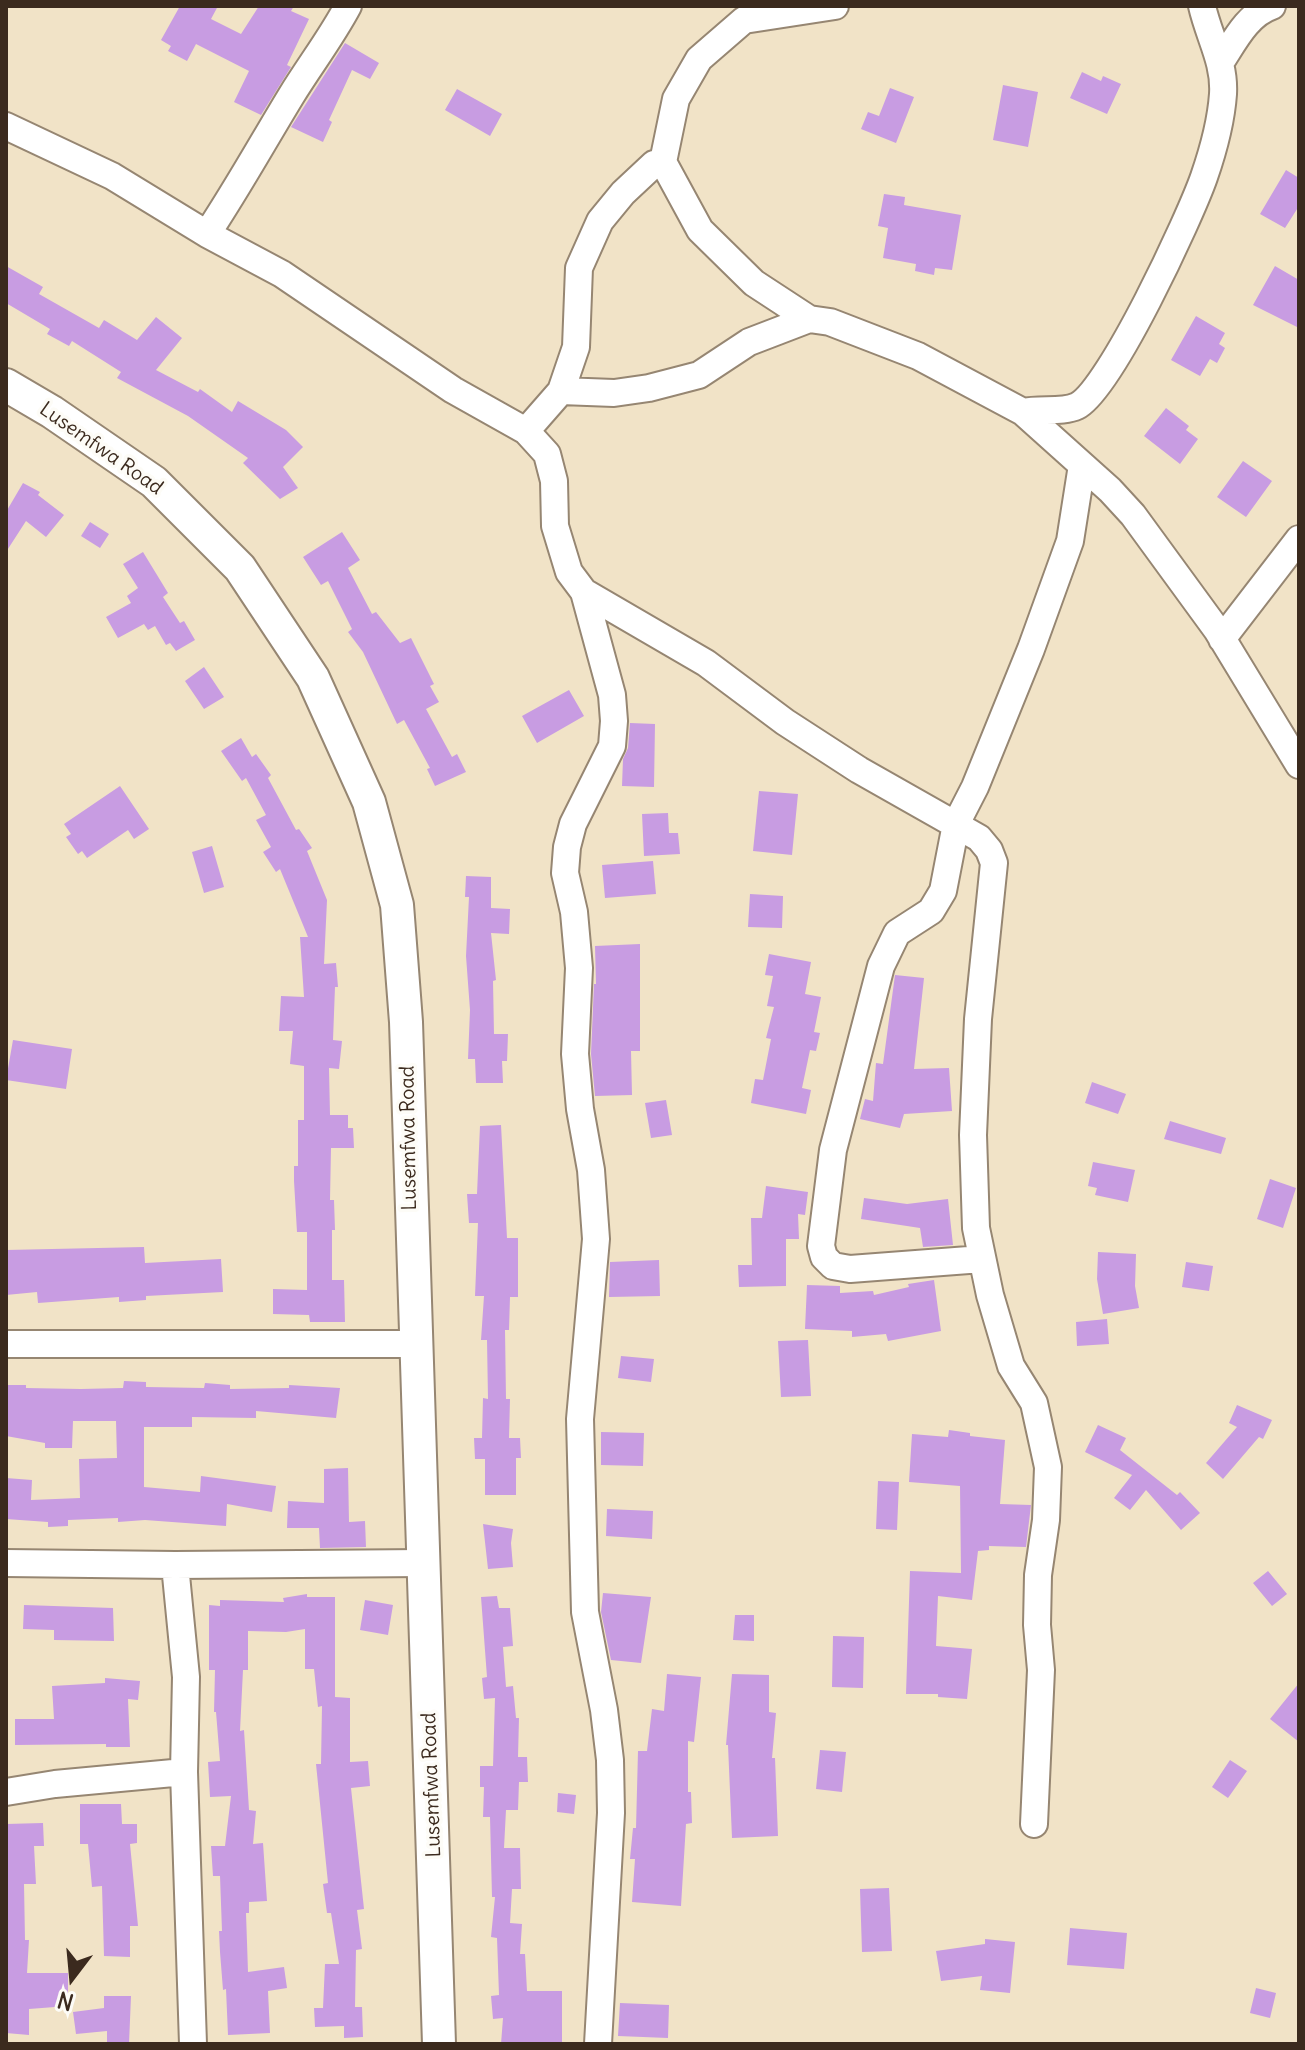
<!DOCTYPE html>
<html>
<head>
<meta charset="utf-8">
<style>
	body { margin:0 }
	#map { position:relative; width:1305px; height:2050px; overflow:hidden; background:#f1e3c7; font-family:Delius,sans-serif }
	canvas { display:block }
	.frame { position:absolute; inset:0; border:8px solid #3b2a1e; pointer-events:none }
	.north { position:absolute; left:32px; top:1938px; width:80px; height:80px; -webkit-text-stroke:6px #fdfcf7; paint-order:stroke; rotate:196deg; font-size:22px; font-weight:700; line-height:32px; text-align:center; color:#3b2a1e }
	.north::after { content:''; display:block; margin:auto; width:28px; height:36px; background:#3b2a1e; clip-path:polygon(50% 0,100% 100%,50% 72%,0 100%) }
</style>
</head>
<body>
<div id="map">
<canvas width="1305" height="2050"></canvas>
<div class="frame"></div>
<div class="north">N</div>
</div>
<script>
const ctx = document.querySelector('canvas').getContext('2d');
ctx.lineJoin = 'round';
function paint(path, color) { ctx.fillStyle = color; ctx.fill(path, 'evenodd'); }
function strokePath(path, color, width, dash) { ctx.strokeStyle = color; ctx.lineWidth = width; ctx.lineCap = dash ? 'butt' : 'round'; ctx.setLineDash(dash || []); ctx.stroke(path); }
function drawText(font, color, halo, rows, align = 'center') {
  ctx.font = font + ' Delius,sans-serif'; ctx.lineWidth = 7; ctx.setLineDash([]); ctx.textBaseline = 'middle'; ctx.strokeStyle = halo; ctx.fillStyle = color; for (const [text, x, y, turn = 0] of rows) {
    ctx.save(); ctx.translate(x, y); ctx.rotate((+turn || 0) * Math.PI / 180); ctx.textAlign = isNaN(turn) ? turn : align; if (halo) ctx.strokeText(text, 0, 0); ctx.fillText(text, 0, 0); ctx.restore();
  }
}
paint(new Path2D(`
	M180,6H218L211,19L241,34L259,6H294L291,11L309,19L287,65L291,67L261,115L234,102L249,71L196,44L187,61L168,51L171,46L161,40Z
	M345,43L379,63L370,79L352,70L329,120L332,122L323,142L291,127Z
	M1082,72L1101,81L1103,76L1121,84L1107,114L1070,98Z
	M1003,85L1038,92L1028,147L993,140Z
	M890,88L914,97L896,143L861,129L868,112L879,116Z
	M457,89L502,114L490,136L445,110Z
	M1286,170L1299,178V206L1285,228L1260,214Z
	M884,194L905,197L904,205L961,215L952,270L935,268L934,275L915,271L916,264L883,258L888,228L878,226Z
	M6,266L43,287L39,294L99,328L104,320L137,340L156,317L182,338L156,370L198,392L200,389L232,412L238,401L286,430L303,447L283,467L298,488L280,499L243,463L248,458L188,416L117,378L121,372L72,341L69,346L47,334L50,329L6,303Z
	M1275,266L1299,280V328L1253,305Z
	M1196,316L1225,333L1219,344L1225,348L1217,363L1210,359L1200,376L1171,360Z
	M1166,408L1189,426L1186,430L1198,439L1180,464L1144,436Z
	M1243,461L1272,481L1246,517L1217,497Z
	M23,483L40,492L38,495L64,515L46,537L26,521L6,552V512Z
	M90,522L109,534L100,548L81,536Z
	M342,532L360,560L348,568L372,614L376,612L400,643L411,638L434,684L430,686L439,702L426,709L452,757L457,754L466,772L435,786L427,769L430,768L404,720L397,724L363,652L348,632L352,629L328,581L321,585L303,557Z
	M143,552L168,593L163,597L180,623L184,621L195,640L176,651L170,643L166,645L155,626L148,630L144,624L118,638L106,617L131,603L127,596L138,588L123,564Z
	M204,667L224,697L204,709L185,681Z
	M569,690L584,716L537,743L522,716Z
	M630,723L655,724L654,787L622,786L623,759L628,748Z
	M241,738L252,757L256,754L271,775L268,778L296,830L299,829L312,848L307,851L327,900L324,964L336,963L338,987H335L333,1040L342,1041L339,1069L329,1068L330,1115H348V1128H353L354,1148H331L330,1200H334L335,1230H332V1280H344L345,1322H310L309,1315L273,1314V1289L307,1290V1232H297L294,1181V1166H298V1120H304V1066L290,1064L293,1031H279L281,996L304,997L300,937H308L280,869L276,872L263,852L271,847L256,820L266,815L246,778L242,781L221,751Z
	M120,786L149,829L134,839L128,830L87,858L82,851L78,854L66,837L71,834L64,824Z
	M759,791L798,794L792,855L753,851Z
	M668,813L669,833H678L680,854L644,856L642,814Z
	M212,846L224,887L204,893L192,852Z
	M653,861L656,894L605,898L602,865Z
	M466,876L491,877V908L510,909L509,934L491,933L496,980L493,981L494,1034H508L507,1061H502L503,1083H476L475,1059H468L470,1010L466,956L469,897H465Z
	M750,894L783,896L782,928L748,927Z
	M640,944V1051H631L632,1095L595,1096L591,1054L594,984H596L595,946Z
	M769,954L811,962L805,994L821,997L814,1032L820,1033L816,1051L810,1050L802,1088L811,1090L806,1114L751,1103L755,1079L763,1080L771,1039L766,1038L774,1007L767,1006L773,976L765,975Z
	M895,975L924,978L914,1069L949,1068L952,1111L904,1114L900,1128L860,1119L865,1099L873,1101L876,1063L883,1064Z
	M13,1040L72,1049L66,1089L6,1080Z
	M1092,1082L1126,1094L1118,1114L1085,1103Z
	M666,1100L672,1135L651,1138L645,1103Z
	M1170,1121L1226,1138L1221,1154L1164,1139Z
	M501,1125L507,1238H518V1297H510L509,1330H505L506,1399H510L509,1438H520L521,1458H516V1495H485V1459H475L474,1438H482L483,1398L488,1399L487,1340H481L484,1296H475L478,1223H469L467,1194H477L480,1126Z
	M1093,1162L1135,1170L1128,1202L1095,1195L1097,1188L1088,1186Z
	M1270,1179L1296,1188L1283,1228L1257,1219Z
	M766,1186L808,1192L805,1215L798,1214L799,1239H786V1286L739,1287L738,1265H752L751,1218H762Z
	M864,1198L907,1204L948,1199L953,1245L923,1247L920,1228L861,1219Z
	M144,1247L145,1263L221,1259L223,1292L146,1296V1300L119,1302V1297L38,1303L37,1292L6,1295V1250Z
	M1098,1252L1136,1254L1135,1286L1139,1308L1103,1314L1097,1279Z
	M659,1260L660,1296L609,1297L610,1262Z
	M1186,1262L1213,1266L1209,1291L1182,1287Z
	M934,1280L941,1331L888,1341L886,1334L852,1337V1331L805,1329L807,1285L840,1286V1293L873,1291L874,1295L909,1287L908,1284Z
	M1107,1319L1109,1344L1077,1346L1076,1322Z
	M808,1340L811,1396L781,1397L778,1341Z
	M621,1356L654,1359L651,1382L618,1378Z
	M124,1381L146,1382V1387L204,1388L205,1383L230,1385V1389L289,1388V1385L340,1388L336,1418L256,1411V1418L192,1417V1427H144V1487L200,1492L201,1476L276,1486L272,1512L227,1504L226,1526L145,1520L118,1522V1518L68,1520V1526L48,1527V1522L6,1519V1478L32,1480L31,1500L80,1498L79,1459L117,1458L116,1421H73L72,1448H45V1443L6,1436V1385H26V1388L81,1389L123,1388Z
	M1237,1405L1272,1420L1263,1439L1259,1437L1223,1479L1206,1463L1237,1427L1229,1423Z
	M1098,1425L1126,1438L1120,1450L1177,1495L1180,1492L1200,1513L1181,1530L1146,1490L1130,1510L1114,1498L1132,1475L1085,1452Z
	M949,1430L970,1433V1436L1005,1440L1000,1504L1031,1505L1026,1547L989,1546V1550L978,1551L972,1600L938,1596L936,1646L972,1649L967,1699L938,1697V1694H906L910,1571L961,1573L960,1486L909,1482L912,1434L948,1437Z
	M601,1432L644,1433L643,1466L601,1465Z
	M348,1468L349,1522L365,1521L366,1547L320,1548L319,1528H287L288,1501L324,1503V1469Z
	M878,1481L899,1482L897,1530L876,1529Z
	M607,1509L653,1511L652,1539L606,1536Z
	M483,1524L513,1529L511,1543L513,1567L488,1569Z
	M1268,1571L1287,1594L1272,1606L1253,1583Z
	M603,1593L651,1597L641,1663L611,1660L601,1612Z
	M307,1594V1597H335V1697L350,1698V1762L368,1761L370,1786L351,1788L364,1909L357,1910L362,1949L356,1950L355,2007H362L363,2037L344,2038V2026L315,2027L314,2008H323L325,1964H339L331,1913H327L323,1884L328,1883L316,1764H321L322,1706L318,1707L314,1669H305V1629L286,1632L248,1631V1670H243L240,1731L244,1730L249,1810L256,1811L253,1844L263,1843L267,1901L249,1902V1913H246L248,1972L284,1967L287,1988L268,1991L270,2033L228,2035L226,1989L223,1990L220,1952L219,1931H222L220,1876H213L211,1846H225L231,1796L210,1797L208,1762L220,1761L216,1712H214L215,1670H209V1605L220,1606V1600L284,1602L283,1598Z
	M497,1596L499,1608H510L513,1646L503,1647L506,1687L513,1686L516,1718H519L518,1757H527L528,1782H519L518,1810H506L504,1848H520L521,1889H512L510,1923L522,1924L520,1954H525L527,1991H562V2044H501L503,2018L493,2019L491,1996L499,1995L497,1938L491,1937L495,1897H492L490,1817H483L484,1787H480V1766H493L495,1698L484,1699L482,1678L487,1677L481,1597Z
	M365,1600L393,1605L388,1635L360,1630Z
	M24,1605L113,1608L114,1641L54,1640V1630L23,1629Z
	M735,1615H754V1641L733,1640Z
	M833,1636L864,1637L863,1688L832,1687Z
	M667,1674L701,1677L694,1742L688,1741V1792H691L692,1823L686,1824L681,1906L632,1902L635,1859H630L633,1828H636L638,1751H647L652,1709L664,1711Z
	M732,1674L769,1675V1712L776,1713L772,1758H775L778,1836L732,1838L728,1745H726Z
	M105,1678L140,1681L138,1700L128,1699L130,1747H106V1744L15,1745V1719H54L52,1686L105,1683Z
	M1299,1683V1742L1270,1719Z
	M820,1750L846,1752L842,1792L816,1789Z
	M1230,1760L1247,1771L1228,1798L1212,1787Z
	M558,1793L576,1795L574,1814L557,1812Z
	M80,1804H121L122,1824H137V1843L130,1844L138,1926H130V1957L104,1956L102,1886L92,1887L88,1844H80Z
	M43,1823L44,1846H34L36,1884H24L25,1940H29L27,1973H68V2006L29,2009V2035L6,2033V1824Z
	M889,1888L892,1951L862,1952L860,1889Z
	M1070,1928L1127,1933L1124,1969L1067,1965Z
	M985,1939L1015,1942L1010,1993L980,1990L982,1976L941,1981L936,1951L985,1944Z
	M1256,1988L1276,1993L1270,2018L1250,2013Z
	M104,1996H131L129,2044H107V2031L76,2034L73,2012L104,2008Z
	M620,2003L669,2005L668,2038L618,2036Z`), '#c89ce2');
const minor = new Path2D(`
	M1222,60C1235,40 1248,14 1272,6
	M6,126L112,176L207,234L282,274L453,390L526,431L561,391L614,393L649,388L699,375L749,342L809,319L830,322L918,356L1023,412L1110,490L1133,515L1217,630L1299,765
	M207,234C237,189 263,142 291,96C310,65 331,38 348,6
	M809,319L754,283L700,230L663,162L676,99L699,59L744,20L835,6
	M561,391L576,347L579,268L600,221L623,193L654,164L663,162
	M1023,412C1040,408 1062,413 1077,406C1110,390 1190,217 1204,177C1213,151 1221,123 1223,94C1225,62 1209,37 1202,6
	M526,431L547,454L554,481L555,526L569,572L584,592L706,663L785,722L859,770L979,838L989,850L994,863L978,1019L973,1135L976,1228L990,1295L1011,1366L1034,1403L1048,1467L1046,1520L1038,1575L1037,1625L1041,1670L1034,1824
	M584,592L612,695L614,721L612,746L573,824L567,847L565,873L574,912L579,968L575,1054L580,1109L591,1170L596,1239L580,1419L585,1612L604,1710L610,1760L611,1813L598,2044
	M1222,639L1299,539
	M982,1259L850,1269L833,1266L824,1257L821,1246L833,1150L881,966L897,933L931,911L943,891L956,824L975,787L1031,649L1070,541L1082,465
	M6,1344H416
	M6,1563L175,1565L424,1563
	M175,1565L186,1677L184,1772L193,2044
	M6,1792L55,1784L184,1772`);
const tertiary = new Path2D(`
	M6,385L52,412L154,482L240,568L313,678L369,802L397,905L406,1022L439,2044`);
strokePath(minor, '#968672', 30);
strokePath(tertiary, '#968672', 36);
strokePath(minor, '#fff', 26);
strokePath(tertiary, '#fff', 32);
drawText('20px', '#3b2a1e', '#fdfcf7', [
	["Lusemfwa Road",101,449,35],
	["Lusemfwa Road",409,1138,-91],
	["Lusemfwa Road",432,1785,-92]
]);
</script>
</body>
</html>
